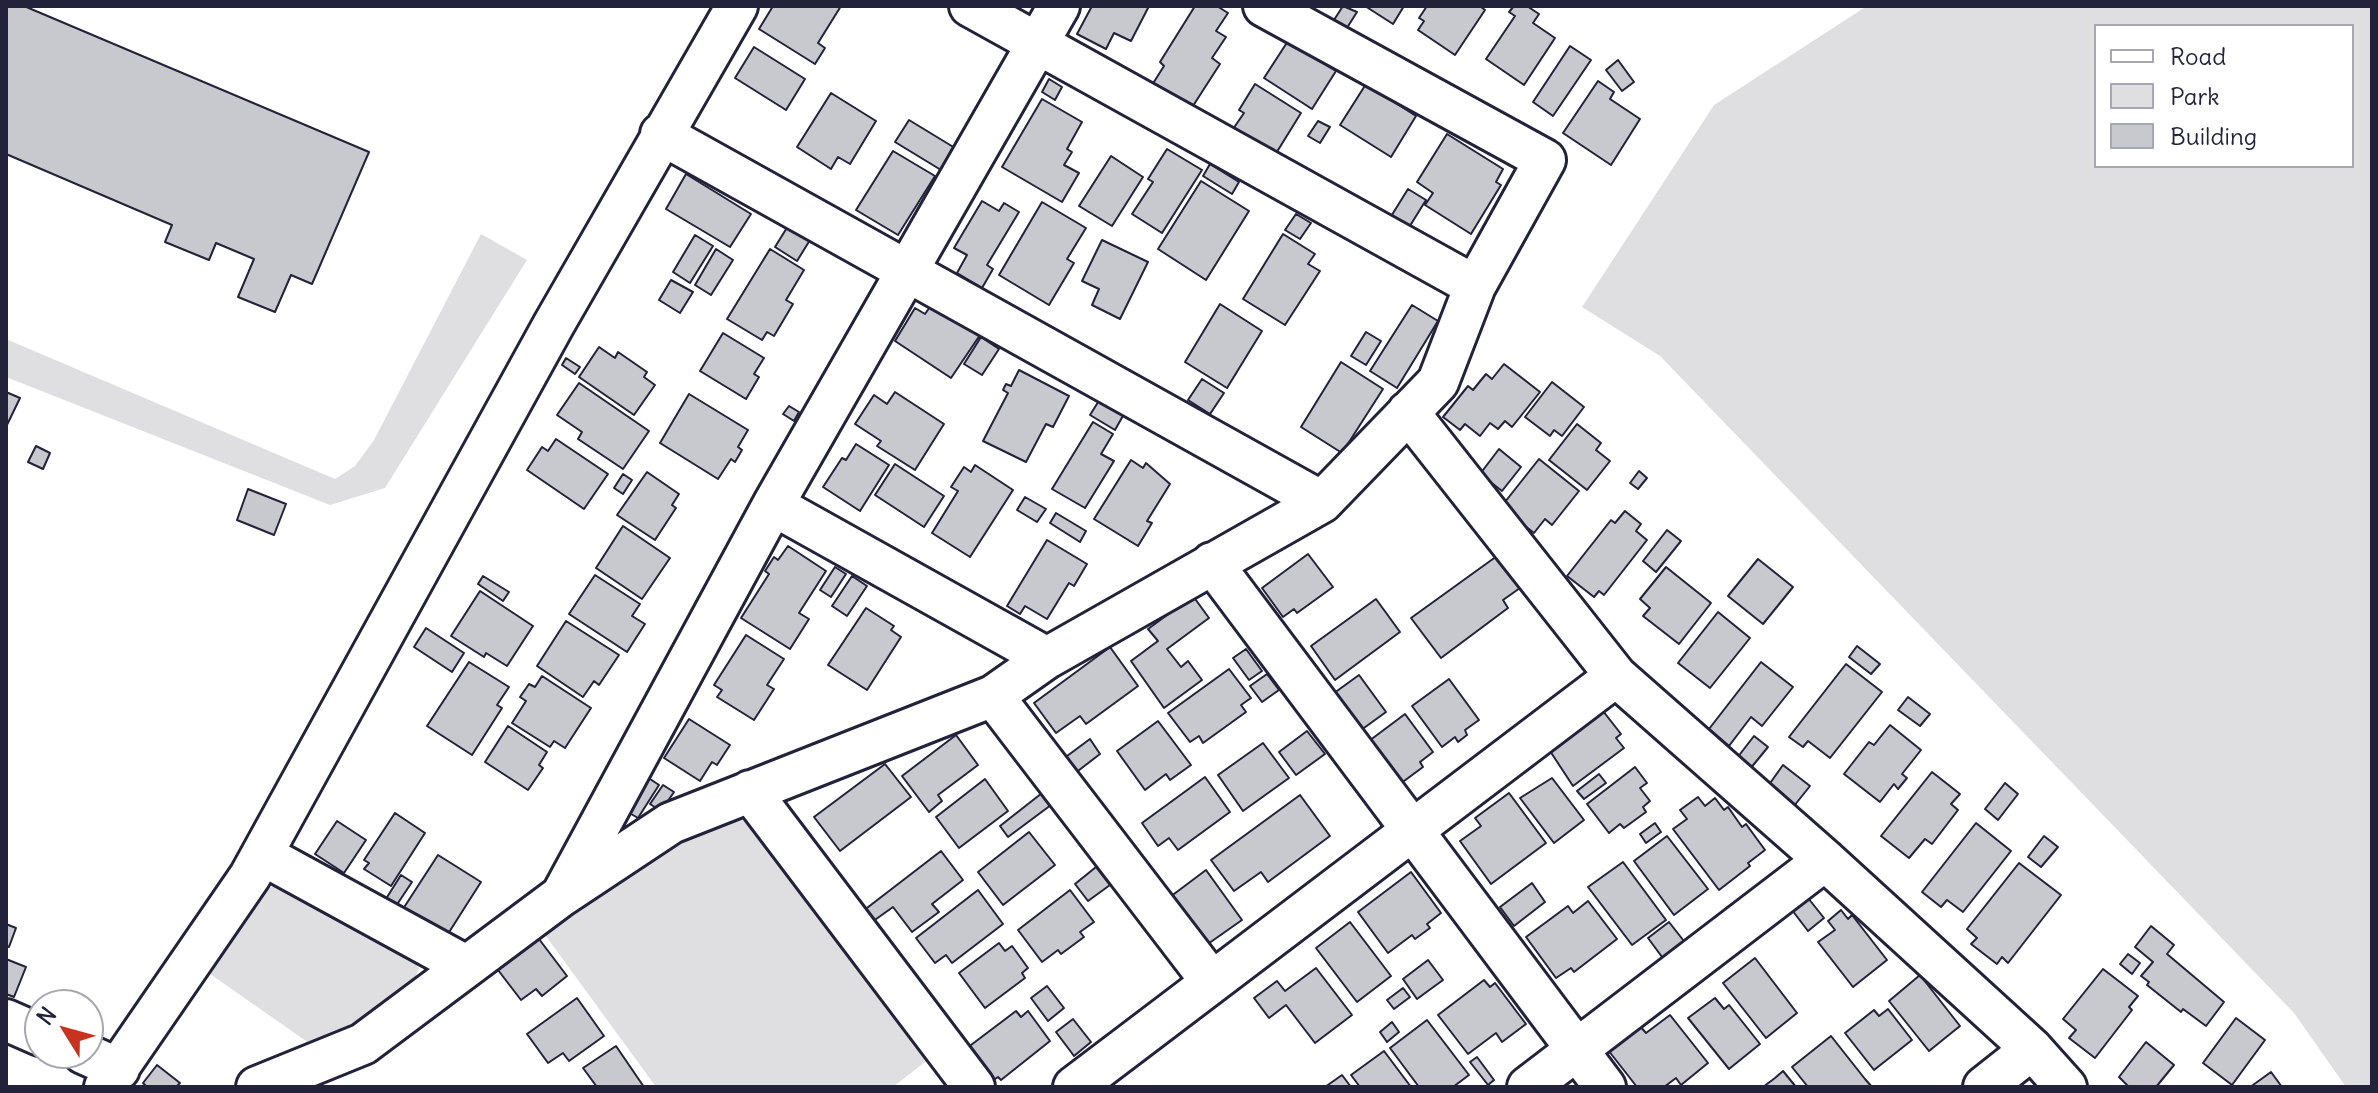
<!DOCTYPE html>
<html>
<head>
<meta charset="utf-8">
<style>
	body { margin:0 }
	#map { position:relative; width:2378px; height:1093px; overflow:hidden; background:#fff; font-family:Delius,sans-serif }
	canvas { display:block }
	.frame { position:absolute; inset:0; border:8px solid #22223b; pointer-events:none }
	.legend { position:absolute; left:2094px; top:24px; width:260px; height:144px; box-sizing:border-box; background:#fff; border:2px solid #a7a7b1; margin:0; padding:10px 14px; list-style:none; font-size:24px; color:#22223b }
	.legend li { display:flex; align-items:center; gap:16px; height:40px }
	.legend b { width:40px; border:2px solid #a7a7b1 }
	.north { position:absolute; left:24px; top:989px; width:80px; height:80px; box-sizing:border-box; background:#fff; border:2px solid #a7a7b1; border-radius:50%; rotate:307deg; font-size:22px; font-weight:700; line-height:32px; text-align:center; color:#22223b }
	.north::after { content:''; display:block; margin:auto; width:28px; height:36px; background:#c8321e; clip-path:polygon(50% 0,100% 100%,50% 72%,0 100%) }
</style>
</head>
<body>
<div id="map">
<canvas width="2378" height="1093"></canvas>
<div class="frame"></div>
<ul class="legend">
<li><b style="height:10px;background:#fff"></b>Road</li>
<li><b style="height:22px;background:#dfdfe2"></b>Park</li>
<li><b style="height:22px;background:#c8c8cf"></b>Building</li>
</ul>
<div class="north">N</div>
</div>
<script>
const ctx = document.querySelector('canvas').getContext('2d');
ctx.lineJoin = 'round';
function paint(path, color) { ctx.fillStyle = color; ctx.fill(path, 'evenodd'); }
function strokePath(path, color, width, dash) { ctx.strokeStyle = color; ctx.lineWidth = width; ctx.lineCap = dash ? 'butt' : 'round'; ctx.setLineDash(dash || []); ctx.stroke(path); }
paint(new Path2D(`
	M1867,6H2372V1087H2346L2294,1013L1660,356L1582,307L1714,105ZM2096,26H2352V166H2096Z
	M481,234L527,260L385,488L330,505L6,377V339L335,479L355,466L374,440Z
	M738,818L755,827L930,1058L893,1087H656L543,932L686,835Z
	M291,882L415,960L419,969C406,1003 349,1032 316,1048L210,974L264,889Z`), '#dfdfe2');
const building = new Path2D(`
	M6,6H24L369,152L312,284L291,275L275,312L238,297L254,259L216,243L209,260L165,242L172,225L6,154Z
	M773,6H841L818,43L825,48L815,64L759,29Z
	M1092,6H1149L1131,41L1114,33L1106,49L1077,34Z
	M1195,6H1217L1228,13L1216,31L1226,37L1212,58L1220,64L1191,109L1152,85L1164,66L1160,62Z
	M1343,6L1357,12L1345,31L1332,23Z
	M1365,6H1404L1393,24Z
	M1427,6H1480L1485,10L1455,55L1418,30L1424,21L1419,18Z
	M1514,6H1527L1539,14L1533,23L1555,38L1524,85L1486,59L1515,16L1509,12Z
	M1288,41L1336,71L1312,109L1264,78Z
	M1570,46L1591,60L1553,116L1533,102Z
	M754,47L805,79L786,110L735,78Z
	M1618,60L1634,82L1622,91L1606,70Z
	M1049,79L1062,87L1055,100L1042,92Z
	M1598,81L1614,92L1610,99L1640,119L1611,165L1563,133Z
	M1255,84L1301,113L1275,155L1233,129L1244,113L1239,110Z
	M1366,84L1416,116L1391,157L1340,125Z
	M831,93L876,121L850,164L838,157L831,169L797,147Z
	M1042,99L1082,122L1067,149L1072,152L1064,165L1079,173L1062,202L1002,167Z
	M909,120L955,148L941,170L895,142Z
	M1318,121L1330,127L1320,143L1308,136Z
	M1447,134L1503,169L1496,182L1501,185L1471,234L1425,205L1433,193L1417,182Z
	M1167,149L1202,170L1162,233L1132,214L1153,182L1148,179Z
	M893,151L935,176L898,235L856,210Z
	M1111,156L1143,177L1112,226L1079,206Z
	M1210,164L1239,182L1232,194L1203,176Z
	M686,174L751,214L730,247L666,209Z
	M1201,181L1249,211L1206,280L1158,249Z
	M1408,189L1426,200L1408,229L1390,218Z
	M982,201L999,211L1004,203L1019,212L987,265L993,269L982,288L957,273L967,255L954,248Z
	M1042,202L1086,228L1067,259L1074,263L1049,305L999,275Z
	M1296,214L1311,223L1300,239L1285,230Z
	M788,226L810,240L797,261L775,247Z
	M1283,234L1315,254L1308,264L1320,271L1285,325L1243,299Z
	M695,235L713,246L690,283L673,272Z
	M1102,240L1148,262L1120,319L1092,305L1099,289L1082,281Z
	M716,249L733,260L711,295L695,285Z
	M770,249L804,270L786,300L793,304L774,336L767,332L762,340L727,319Z
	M671,280L693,292L680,313L659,300Z
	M932,304L980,335L951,378L895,341L915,308L925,314Z
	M1220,304L1262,331L1227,388L1185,362Z
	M1412,305L1438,321L1397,388L1370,371Z
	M1366,332L1381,341L1366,365L1351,356Z
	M723,333L764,358L754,374L759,377L746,399L700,371Z
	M981,337L999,349L982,375L964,364Z
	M599,347L615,358L618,352L647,372L644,377L655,385L634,415L579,377Z
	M566,358L580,367L575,374L562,365Z
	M1341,362L1383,389L1342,453L1301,427Z
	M1504,364L1540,392L1512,427L1505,421L1498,429L1490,423L1480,436L1465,424L1460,430L1443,417L1468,386L1473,390L1486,374L1492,379Z
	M1019,370L1069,396L1053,427L1046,424L1026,462L983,441L1008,393L1003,390L1006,384L1011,386Z
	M1202,379L1224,393L1210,414L1188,400Z
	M1552,382L1584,407L1562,436L1554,430L1550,436L1525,417Z
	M579,383L649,431L623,469L578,439L582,432L557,415Z
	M6,392L20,398L6,427Z
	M895,392L944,424L915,470L877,446L881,441L855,424L874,395L887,404Z
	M689,394L748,430L738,447L742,450L735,462L731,459L718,479L660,443Z
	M1100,399L1124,414L1115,430L1090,415Z
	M789,406L799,412L794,421L783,414Z
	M1093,422L1113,434L1101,454L1114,461L1085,508L1052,489Z
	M1577,424L1601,443L1596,450L1610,461L1587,490L1549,460Z
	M556,439L608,474L584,509L527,470L542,447L548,451Z
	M856,444L889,465L860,511L823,487L842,458L846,460Z
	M36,446L50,453L43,469L28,462Z
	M1499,449L1521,467L1502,491L1480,474Z
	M1539,459L1579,491L1552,525L1545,519L1534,533L1501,507Z
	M1131,460L1143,468L1146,463L1170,484L1147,521L1152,523L1138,546L1094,519Z
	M895,464L944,496L924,527L875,495Z
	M975,465L1013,490L970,557L932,533L958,491L951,487L964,467L971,472Z
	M1639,471L1647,478L1638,489L1630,483Z
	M647,472L679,494L672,505L676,508L655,540L617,515Z
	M623,474L632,480L623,494L614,488Z
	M248,489L286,504L274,535L237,520Z
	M1025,497L1046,509L1037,522L1017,510Z
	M1625,511L1641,524L1636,531L1647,540L1604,595L1599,591L1594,597L1567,576L1611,520L1615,523Z
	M1056,513L1086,531L1080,542L1050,523Z
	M623,526L670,558L642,599L596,568Z
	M1667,530L1681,541L1656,572L1643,561Z
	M1047,540L1087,564L1074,586L1069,583L1047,619L1025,606L1020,614L1007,606Z
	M788,546L826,571L799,613L809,619L790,649L741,618L769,574L765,571L774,557L778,560Z
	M1308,554L1333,587L1297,613L1294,609L1283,617L1262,588Z
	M1497,556L1520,588L1503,600L1508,608L1441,658L1411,618Z
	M1758,559L1793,587L1763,624L1728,596Z
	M835,567L846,574L831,597L820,590Z
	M1666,567L1711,603L1679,644L1643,616L1650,608L1640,599Z
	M595,575L640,604L632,616L645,624L627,652L569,614Z
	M483,576L509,592L503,601L478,584Z
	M852,576L867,586L847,616L832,606Z
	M480,591L533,626L507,666L486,653L484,657L451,636Z
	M1193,596L1209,618L1167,649L1181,667L1188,661L1202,680L1164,708L1131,661L1158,641L1148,629Z
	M1376,599L1400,632L1335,680L1311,646Z
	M866,608L894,626L891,630L901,637L867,690L828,665Z
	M1718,612L1750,638L1710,688L1678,663Z
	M566,621L619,655L599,685L594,681L583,697L537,666Z
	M426,628L464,653L452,672L414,647Z
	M746,635L784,659L767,685L774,689L754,720L717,697L722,690L714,685Z
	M1857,646L1880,664L1871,674L1849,657Z
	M1110,647L1138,686L1086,724L1080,716L1056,733L1034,703Z
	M1246,649L1262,671L1249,680L1233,658Z
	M469,662L509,687L497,705L502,708L472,755L427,726Z
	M1761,662L1793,687L1762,726L1751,717L1729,746L1709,729Z
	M1846,664L1882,692L1830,758L1808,741L1803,747L1789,737Z
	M1229,669L1251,698L1241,705L1246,712L1203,743L1199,736L1190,742L1168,713Z
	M1267,674L1279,690L1262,702L1250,686Z
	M1359,675L1386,712L1357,733L1330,696Z
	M542,676L591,708L565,748L554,741L550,747L512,723L526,701L520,697L529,684L535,687Z
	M1449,679L1479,720L1465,730L1467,735L1458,742L1455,737L1442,747L1412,706Z
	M1908,697L1930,714L1920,726L1898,710Z
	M1603,711L1621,734L1616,738L1624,748L1573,786L1550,751Z
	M1405,714L1433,752L1420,762L1423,767L1400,784L1369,741Z
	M689,719L730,745L717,765L712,762L700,781L664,758Z
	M1158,721L1191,765L1170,780L1166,774L1145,790L1117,751Z
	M1890,725L1921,750L1902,774L1907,778L1898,789L1894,784L1880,802L1844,774L1869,742L1874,745Z
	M508,726L547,752L539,765L543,768L528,790L485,762Z
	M1307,731L1325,754L1296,775L1279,752Z
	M956,735L978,765L938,795L942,801L929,812L902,776Z
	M1754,736L1768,747L1750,769L1737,758Z
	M1090,739L1100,754L1074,774L1063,759Z
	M1263,743L1289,778L1243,811L1218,775Z
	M885,764L911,797L840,851L814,817Z
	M1783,765L1810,786L1794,806L1768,786Z
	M1635,767L1647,783L1640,788L1650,801L1643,807L1646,812L1624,828L1620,824L1609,833L1587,804Z
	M1932,772L1960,794L1951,804L1958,810L1932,844L1925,839L1909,858L1881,836Z
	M1599,774L1606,783L1584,799L1577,791Z
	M647,777L659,785L638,818L626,811Z
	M1205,777L1230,812L1178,850L1169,838L1158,846L1142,823Z
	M1552,778L1584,820L1554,843L1520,798Z
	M985,779L1008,811L959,848L936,817Z
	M2005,783L2018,794L1998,820L1985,809Z
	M663,785L674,792L661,811L650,804Z
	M1042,793L1051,805L1008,837L1000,826Z
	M1509,793L1546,843L1491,884L1460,841L1481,826L1475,818Z
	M1300,795L1330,836L1268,882L1261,872L1234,891L1211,860Z
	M1698,797L1705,806L1715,798L1724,810L1728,807L1742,827L1746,824L1765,850L1748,863L1750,866L1719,890L1673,829L1687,819L1680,810Z
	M395,813L425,833L391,886L364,869L369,863L364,860Z
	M337,821L366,840L344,873L315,854Z
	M1655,823L1661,832L1646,843L1640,834Z
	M1976,823L2011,851L1963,912L1947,900L1941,907L1922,892Z
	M1029,832L1055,865L1003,905L978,872Z
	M1667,836L1708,889L1674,915L1634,861Z
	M2044,836L2058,847L2041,867L2028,857Z
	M941,851L963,880L932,904L939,912L912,932L893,907L872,922L863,911Z
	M438,855L481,882L446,937L403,909Z
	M1623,862L1666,920L1632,945L1588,887Z
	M2019,863L2061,895L2008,963L2002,957L1997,964L1971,944L1977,938L1967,929Z
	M1096,867L1110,885L1088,901L1075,884Z
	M1206,870L1242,920L1205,946L1170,897Z
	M1411,872L1441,913L1427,924L1430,928L1415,939L1412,935L1388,953L1358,912Z
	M401,875L412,882L394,909L384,902Z
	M1532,883L1545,902L1514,926L1500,907Z
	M978,890L1003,924L952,963L946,955L935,963L916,938Z
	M1070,890L1094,922L1080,932L1084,937L1061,954L1058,950L1042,962L1018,930Z
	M1808,898L1824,918L1808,931L1792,910Z
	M1588,901L1617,939L1574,972L1571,968L1556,978L1526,937L1568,906L1573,913Z
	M1841,910L1848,919L1852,915L1887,960L1853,987L1818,942L1835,930L1828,921Z
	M1350,922L1391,976L1357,1002L1316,948Z
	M1669,922L1687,945L1665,961L1648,938Z
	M6,924L16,928L9,947L6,946Z
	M2151,926L2174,945L2167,954L2224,1002L2206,1026L2183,1009L2181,1012L2147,985L2149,982L2141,976L2153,962L2135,947Z
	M539,939L567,976L542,996L536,989L521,1000L498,970Z
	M999,943L1005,951L1012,946L1028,968L1022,973L1025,978L985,1008L959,973Z
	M2128,954L2140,963L2132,974L2120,964Z
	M1755,958L1797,1013L1766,1038L1723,983Z
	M6,959L26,967L14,997L6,994Z
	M1428,960L1443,980L1417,999L1403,979Z
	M1316,968L1352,1015L1315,1043L1286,1005L1269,1018L1254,998L1277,981L1285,991Z
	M2103,969L2138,996L2129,1007L2132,1010L2095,1058L2069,1038L2076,1030L2063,1019Z
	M1920,975L1960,1026L1929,1051L1889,1001Z
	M1484,980L1490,987L1495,983L1526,1024L1502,1042L1496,1033L1468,1054L1438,1015Z
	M1047,986L1064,1008L1048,1021L1031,998Z
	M1403,988L1410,997L1394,1009L1387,1000Z
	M577,998L604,1036L569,1061L563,1053L548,1063L527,1034Z
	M1715,998L1724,1009L1729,1005L1760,1044L1729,1069L1688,1018Z
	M1888,1009L1912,1040L1874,1070L1845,1033L1874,1010L1879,1016Z
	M1016,1011L1021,1017L1028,1011L1050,1041L1001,1080L998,1077L992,1081L967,1048Z
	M1670,1015L1708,1063L1681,1085L1676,1078L1664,1087H1637L1608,1050L1639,1025L1646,1033Z
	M2236,1018L2265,1040L2232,1085L2203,1063Z
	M1073,1019L1091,1042L1074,1056L1056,1032Z
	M1427,1020L1469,1075L1453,1087H1419L1390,1048Z
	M1392,1022L1399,1032L1387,1042L1380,1032Z
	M1831,1036L1865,1079L1872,1087H1808L1792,1067Z
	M2146,1042L2174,1065L2156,1087H2129L2119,1077Z
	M616,1046L644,1087H597L583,1068Z
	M1384,1051L1411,1087H1360L1351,1075Z
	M1477,1057L1494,1080L1488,1085L1470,1062Z
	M157,1065L180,1083L176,1087H147L143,1083Z
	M1783,1071L1796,1087H1763L1775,1078Z
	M2271,1072L2282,1087H2250L2253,1085Z
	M1342,1075L1351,1087H1325Z`);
paint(building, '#c8c8cf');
strokePath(building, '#22223b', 2);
const minor = new Path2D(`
	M970,6L1475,286
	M661,134L1322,502
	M1408,412L1616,676L1825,860L2032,1049L2066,1087
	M773,505L1047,658
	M1212,563L1605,1087
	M993,696L1212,982
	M750,791L974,1087
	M263,855L466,966
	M563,893L773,505L1059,6
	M6,1020L40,1035
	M83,1053L119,1069
	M105,1087L250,876L554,324L737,6
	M257,1087L363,1044L561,896L671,823L993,696L1047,658L1322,502L1438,382L1475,286L1545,160L1264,6
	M1074,1087L1616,676
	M1528,1087L1825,860
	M1984,1087L2032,1049`);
strokePath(minor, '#22223b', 46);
strokePath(minor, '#fff', 40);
</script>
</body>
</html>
